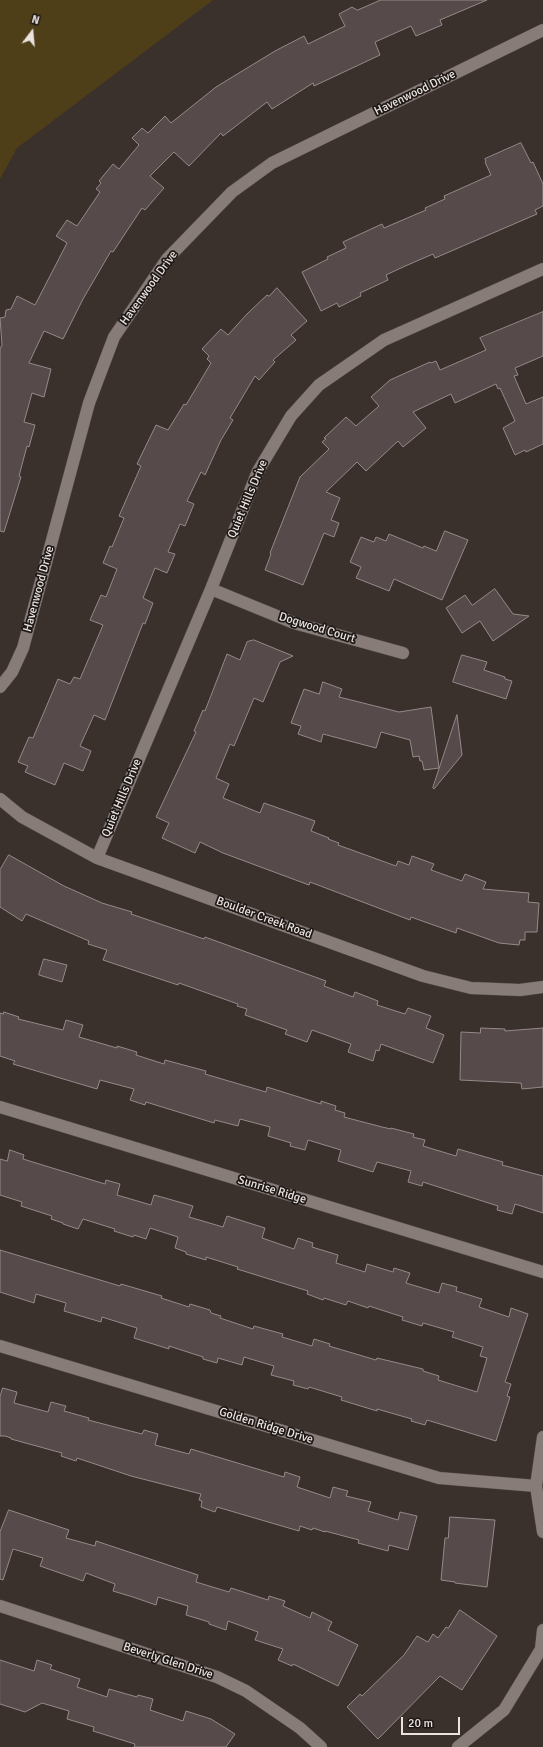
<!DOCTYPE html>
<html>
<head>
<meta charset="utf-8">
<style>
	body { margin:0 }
	#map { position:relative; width:543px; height:1747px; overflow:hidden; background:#3a302c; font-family:Signika,sans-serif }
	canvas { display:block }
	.north { position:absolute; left:12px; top:12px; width:40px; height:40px; -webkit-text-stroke:3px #1e1917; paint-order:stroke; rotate:16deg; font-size:11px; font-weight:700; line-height:16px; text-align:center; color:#eae3e0 }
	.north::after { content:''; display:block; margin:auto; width:14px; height:18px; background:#eae3e0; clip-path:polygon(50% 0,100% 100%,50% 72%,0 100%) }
	.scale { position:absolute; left:401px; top:1717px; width:59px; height:18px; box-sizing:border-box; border:2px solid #eae3e0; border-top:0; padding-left:5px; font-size:12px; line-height:14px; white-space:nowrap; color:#eae3e0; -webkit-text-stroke:3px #1e1917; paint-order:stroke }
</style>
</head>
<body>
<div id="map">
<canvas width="543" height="1747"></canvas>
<div class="north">N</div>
<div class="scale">20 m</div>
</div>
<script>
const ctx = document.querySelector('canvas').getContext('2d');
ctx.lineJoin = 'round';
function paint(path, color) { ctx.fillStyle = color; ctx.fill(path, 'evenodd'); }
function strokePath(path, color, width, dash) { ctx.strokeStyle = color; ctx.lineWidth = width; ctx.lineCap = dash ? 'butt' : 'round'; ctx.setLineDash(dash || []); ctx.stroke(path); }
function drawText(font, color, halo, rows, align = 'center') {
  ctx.font = font + ' Signika,sans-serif'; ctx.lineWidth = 3.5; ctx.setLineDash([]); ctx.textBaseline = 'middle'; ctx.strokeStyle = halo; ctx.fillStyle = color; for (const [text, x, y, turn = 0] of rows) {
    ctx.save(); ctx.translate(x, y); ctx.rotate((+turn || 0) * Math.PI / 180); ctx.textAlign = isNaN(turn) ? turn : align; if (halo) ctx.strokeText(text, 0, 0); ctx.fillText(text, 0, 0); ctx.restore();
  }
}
paint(new Path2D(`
	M0,0H213L17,148L0,179Z`), '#4f3f18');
const building = new Path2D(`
	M381,0H487L440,20L442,25L416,36L411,26L375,42L380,55L314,86L313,83L272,109L267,102L223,136L221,133L189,166L174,152L150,176L164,188L145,210L142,208L113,252L111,251L83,299L63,339L44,331L29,363L51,369L44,397L32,393L24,422L35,425L29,447L27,446L19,476L21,477L4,532L0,531V349L2,345L0,318L5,317L6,310L11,309L17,296L35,305L67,243L56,236L67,220L77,226L100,192L96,189L101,183L99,181L113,164L119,169L139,145L132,138L142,128L148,133L165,116L171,123L216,87L275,51L304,36L308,44L345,26L339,14L352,7L357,10Z
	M521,143L531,163L533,162L543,184V206L535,210L537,214L435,258L433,254L403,267L386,275L388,280L360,293L361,296L339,307L337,303L321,311L302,272L328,259L327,257L346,248L343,242L382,224L384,228L426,210L425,208L445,199L444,196L491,175L485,162L486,161L485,159Z
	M277,288L307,321L291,335L296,340L273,360L275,362L259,380L255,376L230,418L233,420L221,440L205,475L201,472L187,501L194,504L185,526L180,524L168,552L175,554L167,573L155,568L143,598L153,603L145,624L143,623L105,720L94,715L80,746L91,751L83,771L64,763L55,785L25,772L28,766L18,762L29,737L33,738L58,679L70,684L74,677L80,679L103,625L90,620L101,595L106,597L117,569L103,563L110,546L112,547L124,518L119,516L141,466L137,464L156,425L168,430L184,404L186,405L211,363L207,359L209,356L202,349L221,329L228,335L247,314L267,295L269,296Z
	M543,312V356L515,368L518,375L514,376L526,404L543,397V444L526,452L525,450L515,455L503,428L515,421L500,388L498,389L496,384L455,403L451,394L413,412L426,428L403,447L398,441L366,471L357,462L326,492L340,498L331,520L339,523L334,537L324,533L303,585L265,570L271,554L270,553L300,477L329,449L322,442L326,439L324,438L346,417L356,426L379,406L371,397L390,380L430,362L431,363L436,361L440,370L486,350L480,338Z
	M445,531L468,540L442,600L394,579L389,591L356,578L361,567L350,562L361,537L374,542L376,537L386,541L389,534L423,548L424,546L436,551Z
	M495,589L513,614L529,616L493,641L480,621L462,633L446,608L465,595L472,605Z
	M254,640L293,656L280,662L263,702L254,698L234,746L230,744L216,778L229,784L223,798L260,813L264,803L315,821L311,831L329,838L328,839L339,843L338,845L396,866L398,861L409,865L412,856L434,864L431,870L462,881L465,874L486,882L483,889L529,893L528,902L539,903L537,932H525V940H520L519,945L499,943L457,928L456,933L411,917L410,920L310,882L309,885L223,853L200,842L195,853L162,838L169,823L156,817L196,732L194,731L203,710L205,711L227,654L240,660L247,642Z
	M462,655L487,662L484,670L505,677V679L512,681L506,699L453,682Z
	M323,682L342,689L339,697L399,712L431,707L439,768L424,770L422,761H420L419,756L413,757L410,740L381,732L376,748L323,734L321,742L298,734L301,726L291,723L304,689L319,694Z
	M457,715L462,755L434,789L433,788Z
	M9,855L64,886L102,903L132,912L131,914L204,939L205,937L326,981L324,986L353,997L355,992L378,1001L377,1005L405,1014L408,1008L431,1016L426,1028L444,1035L433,1063L381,1044L379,1051L376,1050L373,1061L348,1052L351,1044L312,1030L307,1042L285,1034L287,1030L245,1015L247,1009L237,1006L238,1004L179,983L178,985L103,960L107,950L88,944L89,941L26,914L22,921L0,907V870Z
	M44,959L67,965L62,982L39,975Z
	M4,1012L19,1017L18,1019L63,1030L66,1020L83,1025L79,1037L117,1048V1046L137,1052L136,1055L164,1064L165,1060L206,1071L205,1074L266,1092L267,1087L321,1104V1101L336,1106L335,1110L345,1113L344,1117L382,1127L391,1129V1128L414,1134L413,1137L425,1140L423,1146L456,1156L458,1149L503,1162L502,1165L543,1176V1213L515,1204L512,1214L497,1210L498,1206L454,1192L423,1182L422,1186L408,1182L411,1171L377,1162L373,1172L338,1161L341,1150L308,1140L305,1150L290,1146L291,1143L268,1136L270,1127L240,1119L238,1126L215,1120L214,1123L146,1102L145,1105L130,1100L134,1089L100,1080L97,1089L13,1064L15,1061L0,1056V1013L3,1014Z
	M481,1028L505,1029V1031L543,1028V1087L522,1089L521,1083L460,1080L461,1032L480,1033Z
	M10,1150L24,1155L23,1159L49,1167L105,1184L106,1180L120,1184L117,1195L151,1205L154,1195L165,1198L193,1206L189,1217L223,1227L227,1216L265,1228L262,1238L294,1249L298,1238L313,1243L312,1247L338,1255L336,1263L365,1272L367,1264L393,1272L394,1268L410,1273L406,1283L439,1293L442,1283L457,1287L456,1291L482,1299L479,1307L509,1317L511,1308L528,1314L505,1382L511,1384L507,1396L510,1397L496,1441L427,1420L425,1425L411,1421L412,1419L377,1409V1411L341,1400L342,1397L309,1387L308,1389L293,1385L294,1381L271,1375L274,1366L244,1357L242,1365L218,1358L217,1363L203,1359V1357L169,1346V1349L134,1338L137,1328L102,1317L101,1322L64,1311L66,1303L36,1294L34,1303L0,1292V1250L120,1286L121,1284L162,1296L161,1298L189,1307L190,1304L210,1310L211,1313L221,1316L220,1318L253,1329L254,1326L283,1334L282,1337L312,1346L314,1339L330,1344L329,1346L376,1360L377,1358L423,1369V1371L439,1376L438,1380L477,1392L487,1358L480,1356L483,1347L452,1337L454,1332L423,1323L422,1326L402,1320L403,1317L369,1306L368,1308L348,1301L346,1305L324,1298L323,1300L307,1294L308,1291L237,1269L238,1267L206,1257V1260L186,1254V1252L175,1248L178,1237L150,1228L146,1239L134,1235L133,1237L114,1231L115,1229L83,1219L78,1229L63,1224V1223L51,1219L52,1216L21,1206L22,1202L0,1195V1159L7,1161Z
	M3,1388L17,1392L14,1403L48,1412L51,1402L66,1406L64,1411L89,1418L88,1420L142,1434L144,1430L158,1434L155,1445L189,1454L191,1449L284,1477L285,1472L300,1477L297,1487L330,1498L333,1487L348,1491L346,1496L371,1502L368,1511L398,1520L400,1512L417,1516L408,1550L389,1545L388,1551L358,1543L359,1540L325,1531V1532L313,1528L312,1530L300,1526L299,1531L217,1507L215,1512L201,1507L202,1501L199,1500L201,1494L131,1476L77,1458L76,1461L61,1456L62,1453L11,1439V1438L5,1436H0V1397Z
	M9,1510L69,1530L66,1538L95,1546L96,1541L198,1575L196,1582L229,1592L231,1588L268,1600L269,1596L285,1601L283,1606L310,1618L312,1612L332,1622L328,1630L358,1645L338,1686L293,1664L292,1666L278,1660L283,1649L255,1640L258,1632L228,1621L226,1630L209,1624V1622L186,1615L188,1606L158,1597L156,1605L133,1597L113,1591L115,1584L86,1573L83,1581L40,1566L43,1558L13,1549L3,1580L0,1579V1532Z
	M450,1517L495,1520L487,1587L455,1583V1582L441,1580L445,1538H448Z
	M460,1610L497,1636L462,1690L440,1676L378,1739L347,1707L360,1694L362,1696L404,1655L417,1636L428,1642L433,1634L438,1638L446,1627L448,1628Z
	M0,1660L34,1671L37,1660L52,1665L50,1669L80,1679L77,1687L107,1697L109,1689L137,1697L138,1695L153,1699L150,1710L183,1721L186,1711L211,1719L235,1734L226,1747H134L135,1744L93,1731L94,1727L67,1719L69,1711L42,1703L25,1712L0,1704Z`);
paint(building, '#564a4a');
strokePath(building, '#978989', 1);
const minor = new Path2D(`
	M211,589L294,623L403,653
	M0,687L12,672L23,648L89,403L114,337L167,259L232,192L272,163L543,30
	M0,799L22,817L97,858L423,976L471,988L520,990L543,987
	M97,858L211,589L258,471L291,416L319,385L384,340L543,269
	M0,1107L543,1272
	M0,1346L439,1478L536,1486
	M543,1437L536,1486L543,1532
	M0,1606L217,1677L246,1691L300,1728L321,1747
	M458,1747L504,1710L541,1649L543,1630`);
strokePath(minor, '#554d4a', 13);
strokePath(minor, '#887c78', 12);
drawText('12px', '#eae3e0', '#1e1917', [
	["Havenwood Drive",415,93,-26],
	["Havenwood Drive",149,288,-54],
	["Quiet Hills Drive",248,499,-67],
	["Havenwood Drive",39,589,-75],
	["Dogwood Court",317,628,17],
	["Quiet Hills Drive",122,798,-67],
	["Boulder Creek Road",264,918,20],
	["Sunrise Ridge",272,1190,17],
	["Golden Ridge Drive",266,1426,17],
	["Beverly Glen Drive",168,1661,18]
]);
</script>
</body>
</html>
